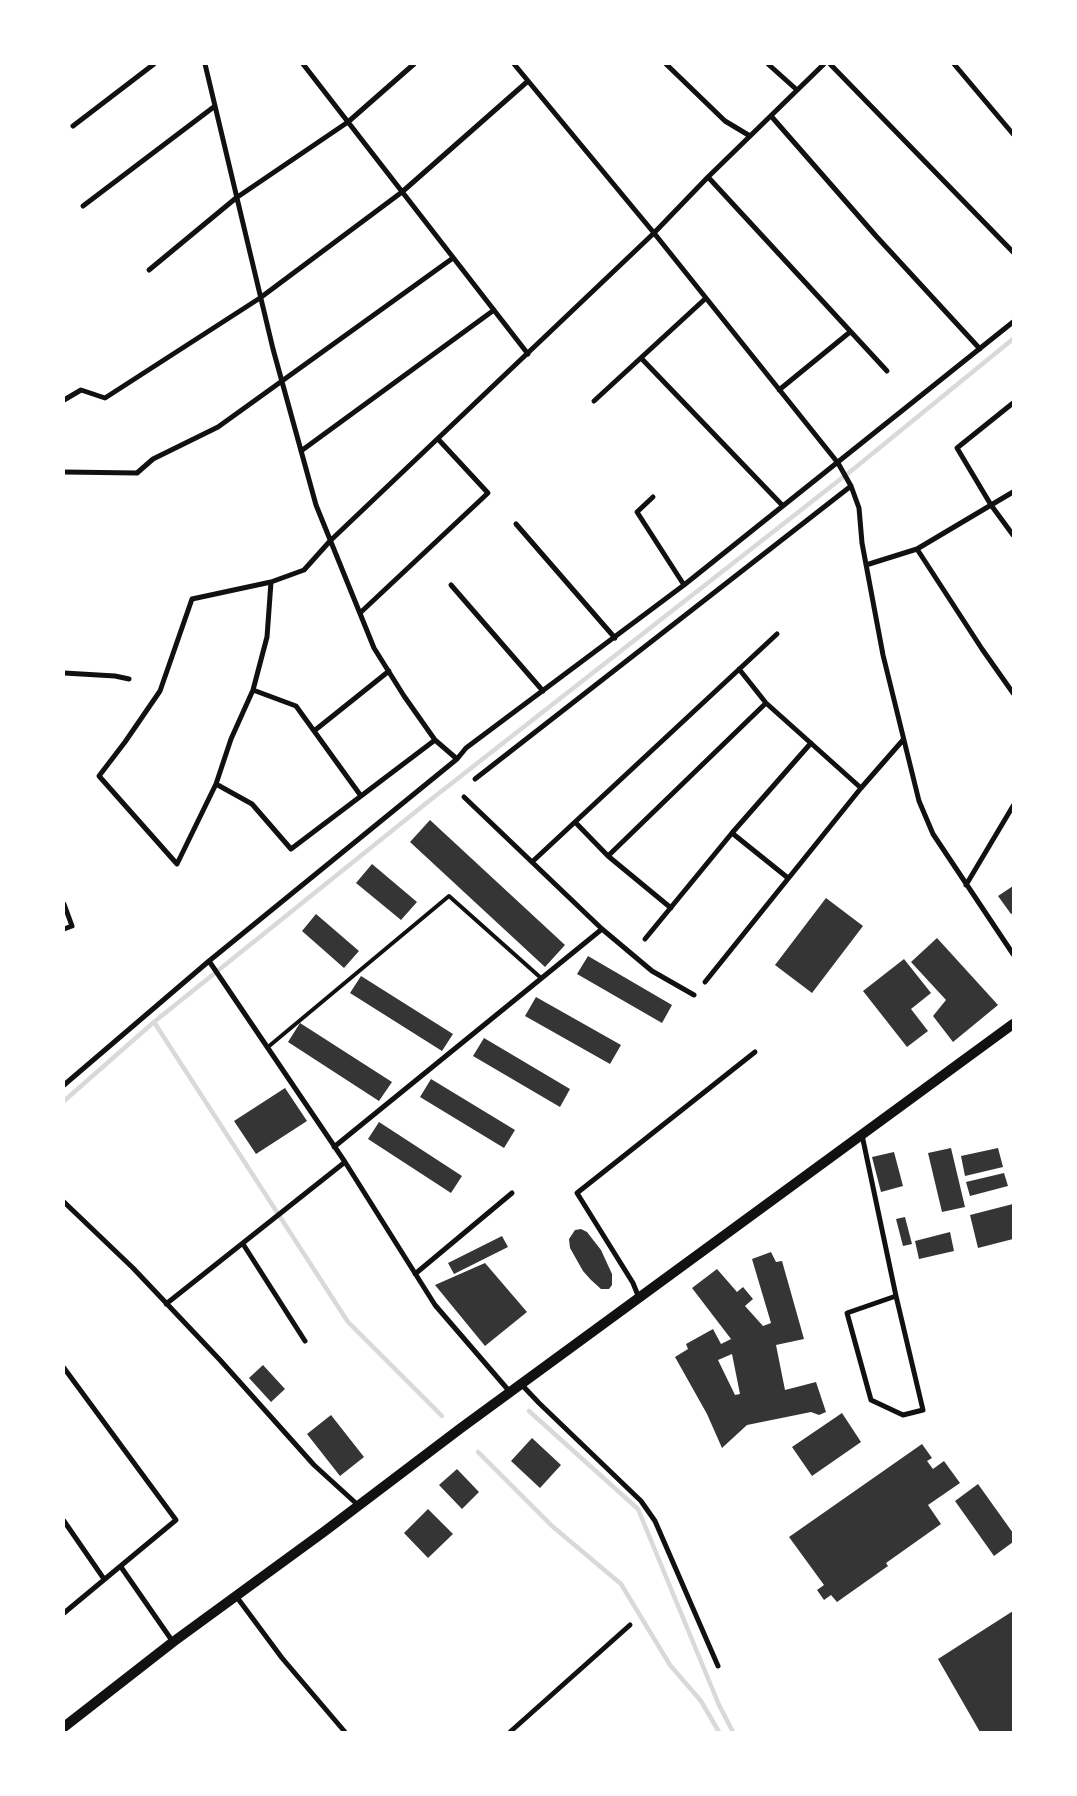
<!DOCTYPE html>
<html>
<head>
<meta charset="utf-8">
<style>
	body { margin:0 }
	#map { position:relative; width:1077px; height:1796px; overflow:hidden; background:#fff; font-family:Montserrat,sans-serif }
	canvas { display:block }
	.frame { position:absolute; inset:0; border:65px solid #fff; pointer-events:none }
</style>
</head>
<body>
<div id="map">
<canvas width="1077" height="1796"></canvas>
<div class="frame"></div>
</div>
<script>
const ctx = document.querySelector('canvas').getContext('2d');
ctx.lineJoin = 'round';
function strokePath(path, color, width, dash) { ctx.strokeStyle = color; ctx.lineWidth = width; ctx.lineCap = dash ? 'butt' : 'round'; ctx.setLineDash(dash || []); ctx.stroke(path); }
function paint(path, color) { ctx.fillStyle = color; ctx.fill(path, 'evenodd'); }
strokePath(new Path2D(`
	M154,1022L348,1322L442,1416
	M64,1101L154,1022L429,801L856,467L1013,339
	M529,1411L638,1509L719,1705L733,1732
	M478,1452L552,1526L621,1584L670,1665L701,1701L719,1732`), '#d9d9d9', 4.5);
paint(new Path2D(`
	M430,820L565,945L545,967L410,842Z
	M372,864L417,902L401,920L356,883Z
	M1013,886V913L1011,914L998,896Z
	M826,898L863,926L812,993L775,965Z
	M316,914L359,951L344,968L302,931Z
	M937,938L998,1005L953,1042L933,1016L946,1000L911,962Z
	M588,956L672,1005L662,1023L577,974Z
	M904,959L931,993L911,1009L928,1031L907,1047L863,991Z
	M361,976L453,1034L442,1051L350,993Z
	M536,997L621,1045L610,1064L525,1016Z
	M300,1023L392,1082L379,1101L288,1042Z
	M484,1038L570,1089L560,1107L473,1056Z
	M431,1079L515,1130L504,1148L420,1097Z
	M285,1088L307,1121L256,1154L234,1121Z
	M379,1122L462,1176L451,1193L368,1139Z
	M951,1148L965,1207L942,1212L928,1153Z
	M998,1148L1003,1167L965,1176L961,1156Z
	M894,1152L903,1186L881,1192L872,1157Z
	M1004,1173L1008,1186L970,1196L966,1182Z
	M1013,1204V1239L978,1248L970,1215Z
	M905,1217L912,1244L903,1246L896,1219Z
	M581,1229L587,1232L601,1250L612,1274V1285L609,1289H601L591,1280L583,1271L570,1248L569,1239L575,1230Z
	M950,1232L954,1251L919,1259L915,1241Z
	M502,1236L508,1247L454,1274L448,1263Z
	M771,1252L776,1262L782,1261L804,1339L776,1345L785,1390L816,1382L826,1412L819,1415L811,1412L747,1425L722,1448L707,1414L675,1357L688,1349L686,1344L713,1329L721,1344L731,1339L692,1288L717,1269L737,1292L743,1287L753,1299L745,1306L763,1326L771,1323L752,1259ZM732,1354L740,1394L735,1395L718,1360Z
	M485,1263L527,1312L485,1346L435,1285Z
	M263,1365L285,1389L271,1402L249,1378Z
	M842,1413L861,1442L812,1476L792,1447Z
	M331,1415L364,1457L340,1476L307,1434Z
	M532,1438L561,1465L540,1488L511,1461Z
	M922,1444L932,1458L927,1461L933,1469L944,1461L960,1483L928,1505L941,1524L886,1563L888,1566L837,1602L831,1595L824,1600L817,1590L824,1585L789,1537Z
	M457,1469L479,1492L462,1509L439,1485Z
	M978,1484L1013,1533V1542L994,1556L955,1501Z
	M428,1509L453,1534L428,1558L404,1533Z
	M1013,1611V1732H980L938,1659Z`), '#353535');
strokePath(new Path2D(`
	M268,1047L449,896L541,978`), '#111', 4);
strokePath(new Path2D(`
	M205,64L273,349L316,505L374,648L404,696L435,740L457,759L466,748L684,585L1013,322
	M303,64L528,354
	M514,64L654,233L838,463L851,486L859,508L862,543L883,655L919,801L933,834L1013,954
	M666,64L725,121L750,136
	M768,64L797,90
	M830,64L1013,252
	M954,64L1013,134
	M771,116L876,236L980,349
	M73,126L154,64
	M708,177L887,371
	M83,206L215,106
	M149,270L236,198L348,122L414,64
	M641,358L783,506
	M779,390L850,332
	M64,400L81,390L105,398L260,298L402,192L528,81
	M594,401L706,298
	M1013,403L957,448L991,505L1013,535
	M301,451L494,310
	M64,472L137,473L153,459L218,427L453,258
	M653,497L637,512L684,585
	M516,524L615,638
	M917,549L982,649L1013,693
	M866,565L917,549L1013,492
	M271,582L267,637L253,690L231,739L216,784L177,864L99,776L125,742L160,691L192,599L271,582L304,570L330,541L654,233L708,177L824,64
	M451,585L543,691
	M360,613L488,493L438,439
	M739,669L766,703L861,788
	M64,673L115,676L129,679
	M253,690L296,706L361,796
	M314,731L389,671
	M475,779L851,486
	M216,784L252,804L291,849L435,740
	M464,797L602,929L652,971L694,995
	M575,822L608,856L671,908
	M732,833L788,878
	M608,856L766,703
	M532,862L777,634
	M966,885L1013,806
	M64,904L72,926L64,929
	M645,939L732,833L811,743
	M209,961L345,1162L435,1305L510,1392
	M705,982L861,788L903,740
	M64,1085L209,961L457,759
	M862,1135L896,1296L847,1313L871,1400L903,1415L923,1410L896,1296
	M334,1147L602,929
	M64,1202L133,1268L220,1360L314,1465L359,1506
	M243,1244L305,1341
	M415,1274L512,1193
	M639,1298L633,1283L577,1193L755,1052
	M166,1304L345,1162
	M64,1368L176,1520L64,1613
	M521,1384L539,1403L641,1501L655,1521L718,1666
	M64,1521L104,1579
	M121,1567L173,1642
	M236,1596L282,1658L345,1732
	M510,1732L630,1625`), '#111', 5);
strokePath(new Path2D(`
	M64,1727L173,1642L325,1531L461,1428L1013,1024`), '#111', 10);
</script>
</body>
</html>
